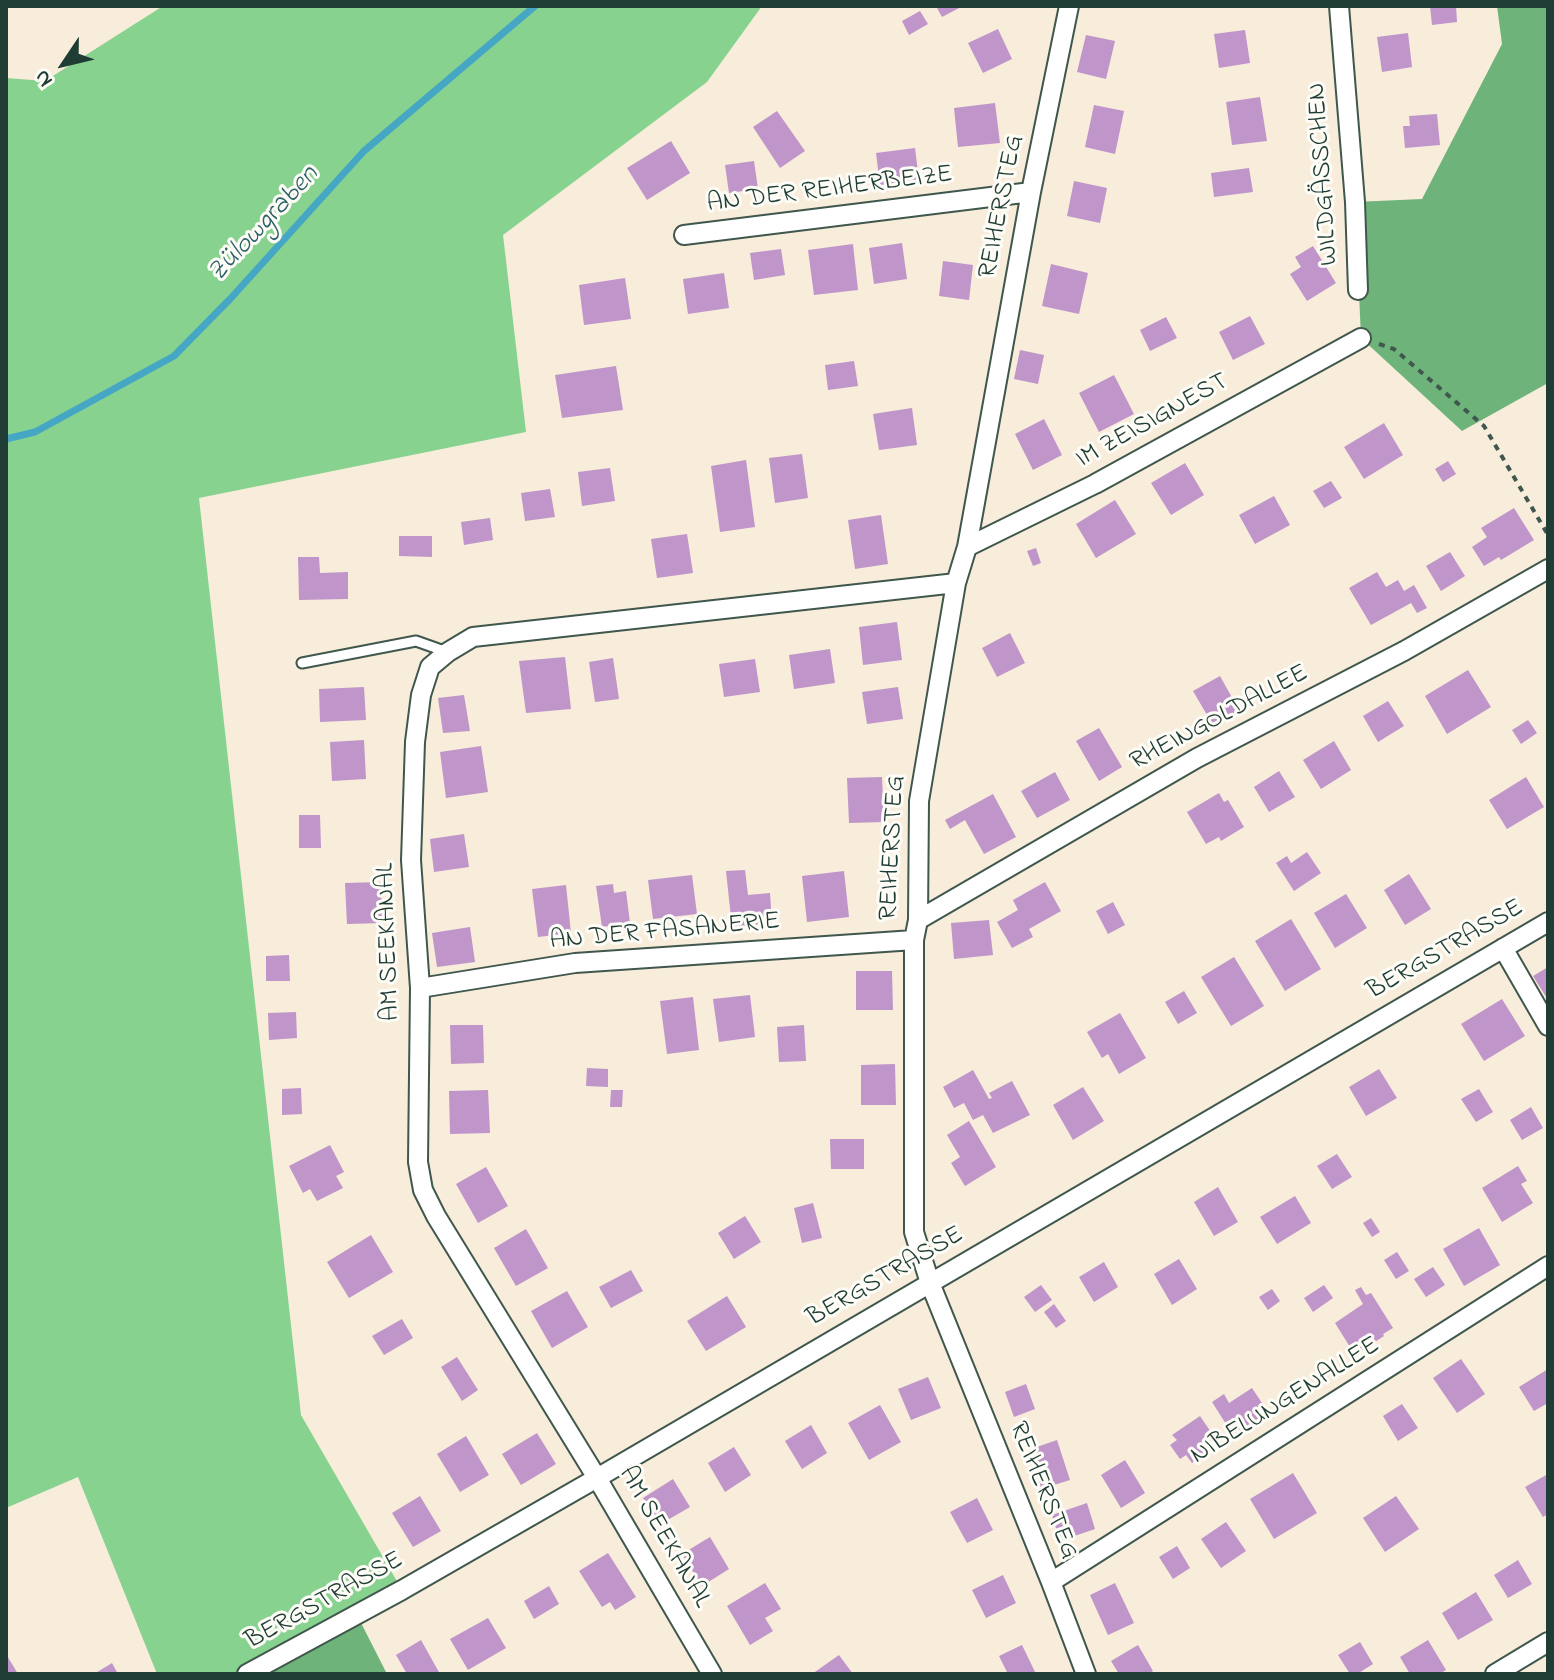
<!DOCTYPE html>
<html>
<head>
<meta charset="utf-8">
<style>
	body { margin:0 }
	#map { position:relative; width:1554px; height:1680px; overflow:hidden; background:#f8ecda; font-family:"Indie Flower",sans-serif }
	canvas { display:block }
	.frame { position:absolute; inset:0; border:8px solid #1f3d34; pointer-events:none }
	.north { position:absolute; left:24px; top:24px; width:80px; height:80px; -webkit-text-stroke:6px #fdfcf7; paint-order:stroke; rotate:235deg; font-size:22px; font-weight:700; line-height:32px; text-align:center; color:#1f3d34 }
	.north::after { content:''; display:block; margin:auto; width:28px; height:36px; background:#1f3d34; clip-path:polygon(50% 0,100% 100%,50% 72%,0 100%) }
</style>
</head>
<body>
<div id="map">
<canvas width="1554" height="1680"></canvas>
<div class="frame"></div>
<div class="north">N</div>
</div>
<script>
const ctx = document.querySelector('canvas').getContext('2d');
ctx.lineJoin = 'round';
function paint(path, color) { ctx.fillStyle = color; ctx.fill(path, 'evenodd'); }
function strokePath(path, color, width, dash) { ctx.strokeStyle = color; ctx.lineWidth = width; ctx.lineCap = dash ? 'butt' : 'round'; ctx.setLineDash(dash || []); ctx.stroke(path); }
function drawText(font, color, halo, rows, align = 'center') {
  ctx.font = font + ' "Indie Flower",sans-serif'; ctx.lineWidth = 6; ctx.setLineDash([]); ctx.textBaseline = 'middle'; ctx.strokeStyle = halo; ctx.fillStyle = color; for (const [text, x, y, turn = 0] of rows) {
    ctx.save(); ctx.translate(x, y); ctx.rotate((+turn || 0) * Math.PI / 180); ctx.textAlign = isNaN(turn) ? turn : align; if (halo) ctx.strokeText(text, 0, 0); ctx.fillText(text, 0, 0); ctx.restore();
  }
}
paint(new Path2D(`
	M163,6H762L707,82L503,235L526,432L199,498L301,1415L402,1590L247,1674H157L78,1477L6,1508V78L45,81Z`), '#88d28f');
paint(new Path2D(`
	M1497,6H1548V383L1462,431L1361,338L1355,202L1422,199L1502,44Z
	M356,1613L387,1674H247Z`), '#6eb47a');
strokePath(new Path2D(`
	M6,439L35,432L174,356L231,298L364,151L535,6`), '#46a7c5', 7);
paint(new Path2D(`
	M936,6H963L942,17Z
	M1430,6H1456L1457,22L1432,25Z
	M920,11L928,24L909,35L902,21Z
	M998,29L1012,59L983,73L968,43Z
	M1245,30L1250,63L1219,68L1214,34Z
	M1408,33L1412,67L1382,72L1377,37Z
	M1086,35L1115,41L1106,79L1077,72Z
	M1260,97L1267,141L1232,145L1226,102Z
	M995,103L1000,143L958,147L954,108Z
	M1094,105L1124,111L1115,154L1085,147Z
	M777,111L805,151L780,168L753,127Z
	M1437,114L1440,145L1405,148L1403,126H1410L1409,116Z
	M671,141L690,173L647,200L627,168Z
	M915,148L919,180L880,185L876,153Z
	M754,161L758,189L729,193L725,165Z
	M1249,168L1253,192L1214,197L1211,173Z
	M1074,181L1107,188L1100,223L1067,216Z
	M902,243L907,279L874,284L869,248Z
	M853,244L858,290L814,295L808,250Z
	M1313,246L1336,283L1307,301L1290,274L1301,267L1295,257Z
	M781,249L785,275L754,280L750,253Z
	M943,261L973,265L969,300L939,296Z
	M1051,264L1088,273L1079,314L1042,306Z
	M724,273L729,308L688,314L683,279Z
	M625,278L631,319L584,325L579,285Z
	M1250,316L1265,344L1233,360L1219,332Z
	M1166,317L1177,338L1150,351L1140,330Z
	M1020,350L1044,355L1038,384L1014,379Z
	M854,361L858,386L828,390L825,365Z
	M616,366L623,410L562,418L555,375Z
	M1114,375L1134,414L1099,432L1079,393Z
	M912,408L917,445L879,450L873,414Z
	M1044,419L1062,455L1033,470L1015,434Z
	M1384,423L1403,455L1364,479L1344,447Z
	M802,454L808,498L775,503L769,458Z
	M746,460L755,527L720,532L711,466Z
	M1448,461L1456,474L1443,482L1435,469Z
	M1185,463L1204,495L1171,515L1151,483Z
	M610,468L615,501L582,506L578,472Z
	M1331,481L1342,498L1324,508L1313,491Z
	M550,489L555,517L525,521L521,493Z
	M1274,496L1290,525L1255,544L1239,515Z
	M1115,500L1136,534L1096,558L1076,524Z
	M1514,508L1534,540L1501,560L1499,557L1484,566L1472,547L1487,537L1481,528Z
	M881,515L888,564L855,569L848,520Z
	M490,518L493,540L464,545L461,522Z
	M687,534L693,573L657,578L651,539Z
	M399,536H432V557L399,556Z
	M1036,548L1041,563L1033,566L1027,551Z
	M1450,552L1465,576L1441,591L1426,566Z
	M298,557H319L320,573L348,572V599L299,600Z
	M1377,572L1386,587L1398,580L1404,591L1414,585L1427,608L1417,613L1411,603L1371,625L1349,588Z
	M897,622L902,660L863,665L859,627Z
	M1010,633L1025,663L997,677L982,648Z
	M830,649L835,683L794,689L789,655Z
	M565,657L571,709L526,713L519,661Z
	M613,658L619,699L595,702L589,662Z
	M755,659L760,692L724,697L719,664Z
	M1468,670L1491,707L1447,734L1425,696Z
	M1220,676L1240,712L1214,727L1193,691Z
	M364,687L366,720L320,722L319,689Z
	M898,687L903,719L867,724L862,692Z
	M464,695L470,731L443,733L438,698Z
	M1388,701L1404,726L1378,742L1363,716Z
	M1528,720L1537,733L1521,744L1512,730Z
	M1099,728L1122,767L1099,781L1076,741Z
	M364,740L366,779L332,781L330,742Z
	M1334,741L1351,770L1321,789L1303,760Z
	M481,746L488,792L446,798L440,752Z
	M1279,771L1295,797L1269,812L1254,787Z
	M1055,772L1070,800L1037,818L1021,791Z
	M882,777L884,822L849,823L847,778Z
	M1526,777L1544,807L1507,829L1489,800Z
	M1219,793L1224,802L1228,800L1244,827L1221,841L1219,837L1206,844L1187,812Z
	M993,794L1016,837L984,854L965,820L950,829L945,820Z
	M299,815H320L321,848H299Z
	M464,834L469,867L434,872L430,839Z
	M1307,852L1321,873L1294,891L1276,863L1287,856L1291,863Z
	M745,870L748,895L770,893L772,923L732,927L726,871Z
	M844,871L849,917L807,922L802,876Z
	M1409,874L1431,909L1405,925L1384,890Z
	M692,875L697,914L653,919L648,880Z
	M381,882L382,923L347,924L345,883Z
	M1045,882L1061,911L1029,929L1033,937L1012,948L997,922L1018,910L1013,900Z
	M613,884L614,893L626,891L630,923L602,927L596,886Z
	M566,885L571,933L538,937L532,889Z
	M1346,894L1367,928L1335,948L1314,913Z
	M1113,902L1125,925L1108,934L1096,911Z
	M1291,919L1321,969L1285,991L1255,941Z
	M989,920L993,955L954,959L951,923Z
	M470,927L475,962L437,967L432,933Z
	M289,955L290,981H266V956Z
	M1234,957L1264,1006L1231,1026L1201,977Z
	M1548,967V1000L1533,976Z
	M856,971H892L893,1010H856Z
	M1184,991L1197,1013L1178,1024L1165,1002Z
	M750,995L755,1037L719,1042L713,999Z
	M693,997L699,1050L667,1054L660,1001Z
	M1502,999L1525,1036L1484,1061L1461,1024Z
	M296,1012L297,1038L269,1040L268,1013Z
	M1120,1013L1146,1058L1119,1074L1108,1054L1102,1058L1087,1032Z
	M450,1025H483L484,1063L451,1064Z
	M804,1025L806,1061L779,1062L777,1027Z
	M895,1064L896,1105H861V1065Z
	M587,1068L608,1069V1087L586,1086Z
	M1379,1069L1397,1098L1366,1116L1349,1087Z
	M973,1070L989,1099L992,1098L989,1093L1012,1081L1030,1115L993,1133L983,1115L973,1120L964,1103L954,1108L943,1087Z
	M1083,1087L1104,1121L1073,1140L1053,1105Z
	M301,1088L302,1114L282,1115V1089Z
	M1479,1089L1493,1112L1476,1122L1461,1099Z
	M488,1090L490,1133L450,1134L449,1091Z
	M611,1090H623L622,1107H610Z
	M1531,1107L1543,1128L1522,1140L1510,1120Z
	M969,1121L996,1167L965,1186L951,1163L960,1157L947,1135Z
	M830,1139H864V1169H831Z
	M330,1145L344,1172L336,1176L343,1188L317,1201L310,1189L303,1193L289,1166Z
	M1337,1154L1352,1177L1332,1189L1317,1166Z
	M1518,1166L1527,1181L1521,1184L1533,1203L1502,1222L1482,1188Z
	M486,1167L508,1206L478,1223L456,1184Z
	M1218,1187L1238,1222L1214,1236L1194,1202Z
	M1295,1196L1311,1223L1277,1244L1260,1217Z
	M813,1203L822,1238L802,1243L794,1208Z
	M745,1216L761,1242L734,1259L718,1233Z
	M1371,1218L1380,1232L1372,1237L1363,1223Z
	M1479,1228L1500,1265L1464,1286L1443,1249Z
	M526,1229L548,1268L516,1286L494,1248Z
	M371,1235L393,1272L349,1298L327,1262Z
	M1397,1252L1409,1271L1396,1279L1384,1260Z
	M1179,1259L1197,1289L1172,1305L1154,1274Z
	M1104,1262L1118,1287L1094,1302L1079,1277Z
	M1433,1267L1445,1285L1426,1297L1414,1279Z
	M631,1270L643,1291L611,1308L599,1287Z
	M1041,1285L1052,1300L1035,1312L1024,1297Z
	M1324,1285L1333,1298L1313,1312L1304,1298Z
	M1361,1287L1366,1295L1371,1293L1393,1328L1383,1334L1384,1336L1355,1355L1335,1323L1363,1304L1355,1290Z
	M1272,1289L1280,1301L1268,1310L1259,1297Z
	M567,1291L588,1327L552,1348L531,1311Z
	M727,1296L746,1327L706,1351L687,1321Z
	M1054,1304L1066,1321L1056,1328L1044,1312Z
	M402,1319L413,1338L384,1355L372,1336Z
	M457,1357L478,1390L462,1401L441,1367Z
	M1461,1359L1485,1394L1457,1413L1433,1378Z
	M1548,1369V1403L1534,1411L1519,1387Z
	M928,1377L941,1408L911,1420L898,1389Z
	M1026,1384L1035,1409L1014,1417L1005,1392Z
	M1252,1388L1268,1412L1233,1435L1212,1402L1224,1394L1229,1403Z
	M1402,1404L1418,1428L1398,1441L1383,1416Z
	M880,1405L901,1442L869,1460L848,1423Z
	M1200,1416L1219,1444L1192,1463L1186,1455L1180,1459L1170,1445L1177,1440L1172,1435Z
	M811,1425L827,1453L802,1469L785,1441Z
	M537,1433L556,1464L521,1485L502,1454Z
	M466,1436L489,1475L460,1492L437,1454Z
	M1057,1440L1070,1480L1041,1489L1028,1450Z
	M734,1447L751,1475L725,1492L708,1463Z
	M1125,1460L1145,1493L1121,1508L1101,1475Z
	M1293,1473L1317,1513L1274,1539L1250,1499Z
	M1548,1474V1514L1543,1517L1525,1487Z
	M673,1479L690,1507L659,1525L643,1498Z
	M420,1496L441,1531L413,1547L392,1513Z
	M1396,1496L1419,1529L1385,1552L1363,1518Z
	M977,1498L993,1530L967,1543L950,1512Z
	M1087,1503L1095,1529L1060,1541L1052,1515Z
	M1226,1522L1246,1551L1221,1568L1201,1539Z
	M710,1537L729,1569L702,1586L682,1554Z
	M1177,1546L1190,1568L1173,1579L1159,1557Z
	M608,1553L636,1597L615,1610L610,1602L602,1607L579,1571Z
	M1518,1560L1532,1584L1508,1598L1494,1575Z
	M1003,1575L1016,1603L986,1618L972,1590Z
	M765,1583L781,1609L765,1618L773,1631L750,1645L727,1606Z
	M1115,1583L1134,1623L1108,1635L1090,1595Z
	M549,1586L559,1604L534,1619L524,1601Z
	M1476,1592L1493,1620L1458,1640L1442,1613Z
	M488,1618L506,1648L468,1670L450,1639Z
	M421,1640L440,1674H407L396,1655Z
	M1428,1640L1446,1670L1439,1674H1410L1400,1657Z
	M1360,1642L1373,1664L1357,1674H1350L1338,1655Z
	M1022,1645L1036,1674H1008L999,1656Z
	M1138,1645L1153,1671L1148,1674H1119L1111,1661Z
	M6,1654L18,1674H6Z
	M839,1655L853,1674H812Z
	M112,1663L118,1674H94Z`), '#bf95ca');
const service = new Path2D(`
	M302,663L416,641L447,652`);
const minor = new Path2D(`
	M1069,6L1031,192L967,547L956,583L919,801L918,920L914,940V1232L930,1283L1051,1582L1086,1674
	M1339,6L1355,202L1358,290
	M684,235L1031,192
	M967,547L1095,484L1361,338
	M918,920L1197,758L1404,651L1548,569
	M1503,948L1548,1026
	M420,988L575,963L914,940
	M1051,1582L1548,1266
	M247,1674L402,1590L597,1478L1548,922
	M712,1674L597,1478L436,1216L423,1190L418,1162L420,988L411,860L415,742L421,695L430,667L448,652L473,637L956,583
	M1495,1674L1548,1642`);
strokePath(service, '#40574d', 13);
strokePath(minor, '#40574d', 22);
strokePath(new Path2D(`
	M1379,344L1394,349L1484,426L1548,535`), '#40574d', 4, [6, 6]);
strokePath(service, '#fff', 9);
strokePath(minor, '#fff', 18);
drawText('26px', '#1f3d34', '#fdfcf7', [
	["WILDGÄSSCHEN",1325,174,-94],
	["AN DER REIHERBEIZE",830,191,-7],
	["REIHERSTEG",1003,207,-79],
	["IM ZEISIGNEST",1153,422,-29],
	["RHEINGOLDALLEE",1220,719,-28],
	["REIHERSTEG",894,848,-87],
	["AN DER FASANERIE",665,933,-5],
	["AM SEEKANAL",390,942,-92],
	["BERGSTRASSE",1446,951,-30],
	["BERGSTRASSE",886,1278,-30],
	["NIBELUNGENALLEE",1286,1402,-32],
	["REIHERSTEG",1042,1491,68],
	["AM SEEKANAL",663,1538,60],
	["BERGSTRASSE",325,1602,-29]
]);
drawText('italic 28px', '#2d6267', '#fdfcf7', [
	["Zülowgraben",265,225,-47]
]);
</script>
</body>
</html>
